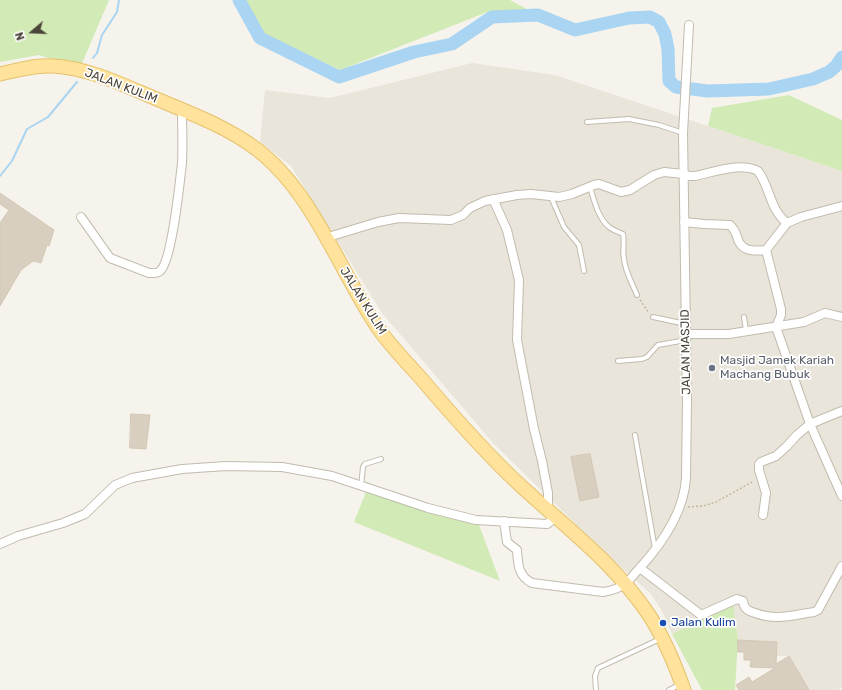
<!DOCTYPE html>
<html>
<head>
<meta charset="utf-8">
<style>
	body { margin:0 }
	#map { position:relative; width:842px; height:690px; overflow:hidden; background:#f6f3ec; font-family:Rubik,sans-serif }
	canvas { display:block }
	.north { position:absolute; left:12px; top:12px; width:40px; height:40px; -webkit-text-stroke:3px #fff; paint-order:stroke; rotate:251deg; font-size:11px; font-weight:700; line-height:16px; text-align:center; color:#4b4439 }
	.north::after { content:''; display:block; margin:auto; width:14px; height:18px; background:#4b4439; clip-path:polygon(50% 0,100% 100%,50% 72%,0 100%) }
</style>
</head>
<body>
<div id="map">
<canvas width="842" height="690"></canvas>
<div class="north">N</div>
</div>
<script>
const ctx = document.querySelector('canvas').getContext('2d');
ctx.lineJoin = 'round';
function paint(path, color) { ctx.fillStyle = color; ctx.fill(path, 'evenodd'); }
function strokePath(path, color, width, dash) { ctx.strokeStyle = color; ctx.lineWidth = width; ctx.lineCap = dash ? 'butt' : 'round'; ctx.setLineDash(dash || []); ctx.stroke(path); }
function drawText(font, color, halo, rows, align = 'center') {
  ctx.font = font + ' Rubik,sans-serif'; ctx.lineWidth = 3.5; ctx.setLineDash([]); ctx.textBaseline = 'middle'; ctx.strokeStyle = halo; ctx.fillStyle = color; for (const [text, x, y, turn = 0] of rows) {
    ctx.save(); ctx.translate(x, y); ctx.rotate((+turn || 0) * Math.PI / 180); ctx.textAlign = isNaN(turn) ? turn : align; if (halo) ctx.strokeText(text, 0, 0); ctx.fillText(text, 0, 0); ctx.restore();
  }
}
paint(new Path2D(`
	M472,63L555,75L842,171V687L839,690H809L789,656H776L777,642L738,640L733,603L672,634L662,611L651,594L603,551L494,444L382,313L291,166L260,142L265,90L330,98Z`), '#eae5da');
paint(new Path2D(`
	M0,0H109L80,68L39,55L0,62Z
	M244,0H510L538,15L490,11L340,70L264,34Z
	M789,95L842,120V171L708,126L712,108Z
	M366,492L479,525L500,581L354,522Z
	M733,603L738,640L735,690H702L672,634Z`), '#d2eab5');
strokePath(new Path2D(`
	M93,58L97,53L102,35L117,12L119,0
	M0,176L12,161L27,129L48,117L77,82`), '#a9d4f2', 2);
strokePath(new Path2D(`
	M239,0L260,38L339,77L414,52L452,44L492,17L538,15L575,30L629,18L650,17L659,22L665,34L668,49L669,81L676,87L708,91L769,89L813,79L829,72L836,66L842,57`), '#a9d4f2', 13);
const building = new Path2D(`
	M0,193L54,230L49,246L47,245L41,263L33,261L21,270L0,306V223L9,210L0,204Z
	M131,414L150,415L146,449L130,448Z
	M590,454L599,497L580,501L571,457Z
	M738,640L777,642L776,664L789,656L809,690H739L736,685L749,677L752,682L775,668L750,667L751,660H744V652H738Z`);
paint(building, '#d8cfc1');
strokePath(building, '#d3c7b4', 1);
const lane = new Path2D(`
	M587,122L629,119L659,125L683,133
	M590,187C594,200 598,218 609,227C613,230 618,232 623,234C625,244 622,249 624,259C625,271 632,283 637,295
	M551,197L564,227L579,245L584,271
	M653,317L686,324
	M744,317L746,331
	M618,361L642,359L647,357L658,345L686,340
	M635,435L655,549
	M361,487L363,467L365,464L381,459
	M596,690L595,676L598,668L660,639
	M669,690L679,685`);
const street = new Path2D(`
	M493,199L507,230L519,280L517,340L534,429L542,461L548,493V510
	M81,217L110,258L149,273C153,273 157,274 160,271C172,261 180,180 182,163C183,145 182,127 182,110
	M684,222L704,224L730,225C736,230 736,235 739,242C744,252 757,251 766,250L787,223L801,217L842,206
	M325,238L378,222L399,218L451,220L463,215L470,208L485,201L517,195L531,194L559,197L572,194L594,185L599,184L621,192L630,190L654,175L664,172L684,174L689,176H695C714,172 739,162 758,171C770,187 770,210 787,223
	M766,250L781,309V315L776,327L810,424L842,496
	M686,334H729L804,322L825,313L842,317
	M763,515L766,493L759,470V464L761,462L776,456L787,446L797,435L810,424L842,411
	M504,521L507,542L517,550C518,564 518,576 532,583L603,592C610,591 620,588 626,583C630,580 634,574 638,570C662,544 684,513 686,478L687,400L683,133L689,25
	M0,544L18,536L63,523L85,514L115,485L132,478L182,469L226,466L282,467L332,476L428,508L476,520L547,524L556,517
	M640,568L701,615L737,599L743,601C744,609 748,611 755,613C777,621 792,615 814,612L818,610L842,566`);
const primary = new Path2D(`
	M0,74C16,70 36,65 53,66C90,68 125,86 159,100C192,114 227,127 255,148C312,190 339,270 378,328C390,345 405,361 419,376C452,415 485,453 522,487C566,527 616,565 649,615C664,638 675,664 684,690`);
strokePath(lane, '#c2bbae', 6);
strokePath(street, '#c2bbae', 10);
strokePath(primary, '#e6c16a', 15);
strokePath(new Path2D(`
	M640,300L649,313
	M688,507L703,506L716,502L754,481`), '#c4b79f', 1.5, [2, 2]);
strokePath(lane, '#fff', 4);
strokePath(street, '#fff', 8);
strokePath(primary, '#ffe39c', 13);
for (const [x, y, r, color] of [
	[712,368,4,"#6b7280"],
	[663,623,4,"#1a4fb4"]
]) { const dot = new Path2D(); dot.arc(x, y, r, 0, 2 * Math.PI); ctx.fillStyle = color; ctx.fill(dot); strokePath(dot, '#fff', 1.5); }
drawText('12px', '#4b4439', '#fff', [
	["JALAN KULIM",121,86,21],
	["JALAN KULIM",363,301,58],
	["JALAN MASJID",686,352,-91]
]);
drawText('12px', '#5b616d', '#fff', [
	["Masjid Jamek Kariah",720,361],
	["Machang Bubuk",720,375]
], 'left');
drawText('12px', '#164399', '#fff', [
	["Jalan Kulim",671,623]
], 'left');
</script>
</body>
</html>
